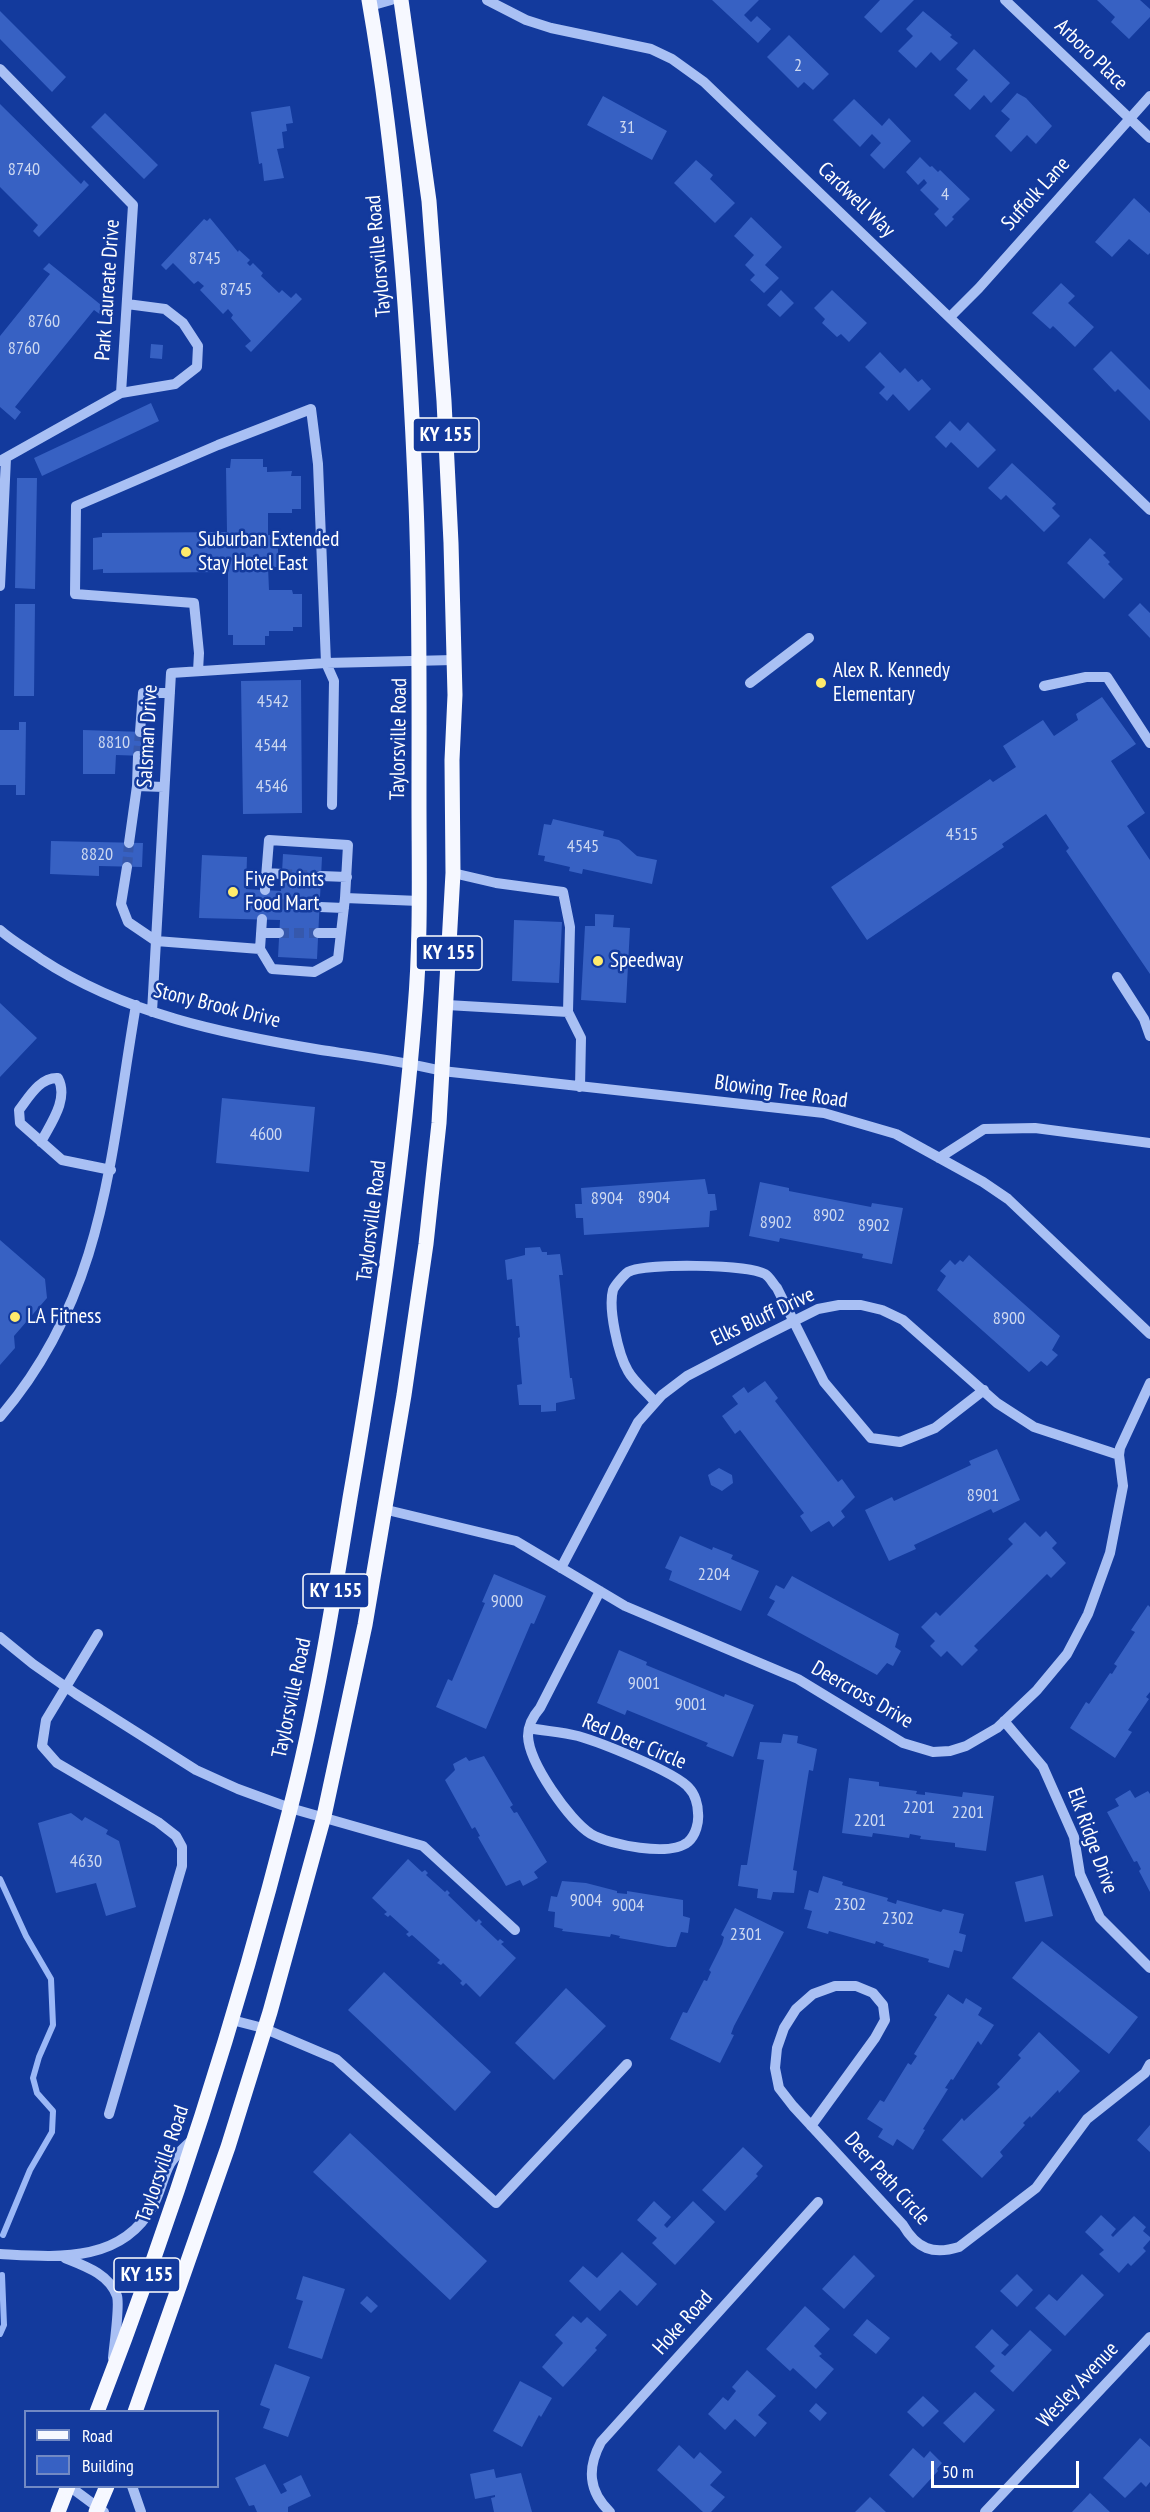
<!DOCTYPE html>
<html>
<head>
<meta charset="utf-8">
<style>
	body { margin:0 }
	#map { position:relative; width:1150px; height:2512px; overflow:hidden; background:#133a9d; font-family:"PT Sans Narrow",sans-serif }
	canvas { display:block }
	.legend { position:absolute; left:24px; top:2410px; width:195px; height:78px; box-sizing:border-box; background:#133a9d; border:2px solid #7189c4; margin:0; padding:8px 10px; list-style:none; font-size:18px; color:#fff }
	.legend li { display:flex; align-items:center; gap:12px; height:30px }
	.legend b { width:30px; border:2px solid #7189c4 }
	.scale { position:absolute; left:931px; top:2461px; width:148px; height:27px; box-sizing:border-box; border:3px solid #fff; border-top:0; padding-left:8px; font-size:18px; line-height:21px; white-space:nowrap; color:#fff; -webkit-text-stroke:4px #133a9d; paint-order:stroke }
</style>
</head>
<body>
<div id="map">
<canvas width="1150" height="2512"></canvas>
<ul class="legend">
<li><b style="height:8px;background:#f6f8ff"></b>Road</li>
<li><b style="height:16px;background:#3761c3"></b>Building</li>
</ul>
<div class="scale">50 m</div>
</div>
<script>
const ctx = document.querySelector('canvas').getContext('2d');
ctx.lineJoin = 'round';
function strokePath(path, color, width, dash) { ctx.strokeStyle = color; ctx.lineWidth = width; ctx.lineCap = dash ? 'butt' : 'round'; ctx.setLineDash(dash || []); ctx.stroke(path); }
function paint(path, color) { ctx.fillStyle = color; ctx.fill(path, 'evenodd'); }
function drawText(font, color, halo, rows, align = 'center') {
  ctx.font = font + ' "PT Sans Narrow",sans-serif'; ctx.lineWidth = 5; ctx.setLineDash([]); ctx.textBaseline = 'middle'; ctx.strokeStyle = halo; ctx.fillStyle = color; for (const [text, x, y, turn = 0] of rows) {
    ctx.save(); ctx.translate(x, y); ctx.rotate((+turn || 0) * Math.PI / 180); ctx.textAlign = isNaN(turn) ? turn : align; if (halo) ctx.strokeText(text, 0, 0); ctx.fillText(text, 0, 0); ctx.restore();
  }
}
strokePath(new Path2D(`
	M0,1879L26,1936L51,1979L53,2025L39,2057L33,2078L37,2093L53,2111L52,2132L30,2170L3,2235
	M0,2334L4,2325L2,2275`), '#9bb8f7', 6);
paint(new Path2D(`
	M712,0H759L744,15L751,22L757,16L771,29L758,43Z
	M880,0H914L881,33L864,17Z
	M1097,0H1140L1150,9V17L1129,39L1111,22L1115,17Z
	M0,11L66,77L52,92L0,39Z
	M923,11L952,35L950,37L958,43L940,61L931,52L916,68L898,51L913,36L906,29Z
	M789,35L829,74L813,90L804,82L798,88L767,57Z
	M974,49L1010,83L991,103L984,95L970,110L954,95L968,80L956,69Z
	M1017,93L1026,98L1052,126L1036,144L1027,135L1011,152L995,136L1010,119L1001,111Z
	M603,96L667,131L652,160L587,125Z
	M854,99L882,126L889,118L911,141L884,169L870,155L881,143L872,134L860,147L833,120Z
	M0,104L81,184L84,180L89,185L39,237L33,231L38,225L0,187Z
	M290,106L293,123L286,124L287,131L282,132L284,148L277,149L284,178L264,181L262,163L259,164L251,112Z
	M105,113L158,165L144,179L91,127Z
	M920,157L930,167L932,166L938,172L940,170L970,199L952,217L954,219L946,227L934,214L939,209L920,190L927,183L924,179L918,185L906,172Z
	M696,160L713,175L710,179L735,203L715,223L674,183Z
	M1134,198L1150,213V253L1148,255L1129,239L1112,257L1095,242Z
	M751,217L782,247L765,265L779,278L764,293L750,280L755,275L745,265L754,255L734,236Z
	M210,218L238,252L239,250L250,260L247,263L250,266L253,263L263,273L261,276L279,293L282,290L291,298L296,293L302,299L251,352L245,346L251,341L231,318L233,315L228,309L223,314L200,290L204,286L198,281L194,284L173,263L166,270L161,265L204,219L207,221Z
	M49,263L106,309L101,315L94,310L15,407L21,412L15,420L0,407V336L50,274L43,269Z
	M1061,283L1075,296L1068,303L1094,327L1075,347L1053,326L1050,329L1032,313Z
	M781,290L794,303L780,317L767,305Z
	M832,290L867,323L849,342L841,334L837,337L822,323L825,319L814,308Z
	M151,344L163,345L162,359L150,358Z
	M1111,351L1150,390V421L1118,389L1115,392L1093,369Z
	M880,352L900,373L905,368L918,382L922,379L931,389L909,411L893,394L887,401L879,393L885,387L865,367Z
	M151,403L159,421L42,476L34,458Z
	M950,421L960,431L968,422L996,450L978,468L951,442L946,448L935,437Z
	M231,459H263V467H267V472L292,471L291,476H301V509H292V513H268V535H278V567H268L269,590H292L293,594H302V627H293V631H269V636H265V645H233V635H228V572L103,573V569L93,570V538L102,537V533L227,532L226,468H230Z
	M1012,463L1056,504L1052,508L1060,516L1044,532L1006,495L1001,500L988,488Z
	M17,478H37L35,589L15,588Z
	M1090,538L1106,553L1103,555L1110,562L1108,564L1123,579L1104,599L1067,563Z
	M1140,603L1150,613V638L1128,615Z
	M15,604H35L34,696H14Z
	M301,680L302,813L243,814L241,681Z
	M1102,697L1136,744L1111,761L1145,813L1127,826L1150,860V974L1066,851L1069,848L1046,814L1002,844L1004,847L867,940L831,887L990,779L993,782L1016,767L1003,746L1043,720L1054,736L1078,720L1076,714Z
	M19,722H26L25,795H16V785H0V730H19Z
	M83,730L145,732V756L116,755L115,774H83Z
	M553,819L604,831L603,836L619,840L637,856L657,860L652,884L583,869L582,874L569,871L570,867L544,861L545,856L538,855L544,824L551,825Z
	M51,841L143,843L142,867L99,866V876L50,874Z
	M283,854L322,857L317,959L278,957L280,920L199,918L202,855L247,857L246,889L281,891Z
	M595,914L614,915L613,927L630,928L626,1003L581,1000L585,926H595Z
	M514,920L562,922L559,983L512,981Z
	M0,1003L37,1038L0,1077Z
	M222,1098L315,1107L309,1172L216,1163Z
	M705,1179L708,1194H715L717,1210L710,1211L709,1227L584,1235L583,1218H576L575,1204H582L581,1188Z
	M760,1182L789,1188V1191L871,1207L872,1203L903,1208L892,1264L862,1258L863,1254L780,1238L779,1242L749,1236Z
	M0,1240L45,1279L47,1298L14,1336L15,1348L0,1365Z
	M540,1247L542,1252H547V1255L560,1254L563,1275H559L570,1378H572L575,1399L556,1403V1411L541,1412V1405H519L517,1385L522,1384L518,1338L520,1337L519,1326H516L512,1279L507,1280L505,1260L525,1255V1248Z
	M969,1255L1060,1336L1052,1350L1058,1355L1047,1366L1041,1361L1029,1372L937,1290L946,1276L940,1271L950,1260L955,1265L960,1260L963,1262Z
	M765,1381L778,1398L775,1401L838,1482L842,1479L855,1497L841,1511L845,1517L833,1527L829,1521L811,1532L800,1516L804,1513L740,1430L735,1434L722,1416L738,1404L732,1396L744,1387L748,1393Z
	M997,1449L1020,1500L993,1513L991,1509L914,1545L916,1549L889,1561L865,1510L892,1497L894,1501L971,1465L969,1461Z
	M719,1468L732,1475L733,1483L722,1491L711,1485L708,1475Z
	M1025,1522L1040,1537L1046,1531L1057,1543L1052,1548L1066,1563L1051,1578L1047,1574L974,1646L978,1650L962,1666L947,1651L941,1657L930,1646L935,1641L921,1627L936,1612L940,1616L1013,1544L1008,1539Z
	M680,1536L712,1550L713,1547L733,1555L731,1559L759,1571L741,1611L669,1580L672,1571L665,1568Z
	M494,1574L546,1596L534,1624L531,1623L486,1729L436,1707L448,1679L452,1681L485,1603L482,1602Z
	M792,1576L899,1634L895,1647L901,1651L893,1666L887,1663L877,1675L767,1615L775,1601L769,1598L776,1585L784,1589Z
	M1148,1605L1150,1607V1692L1146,1697L1149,1699L1128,1730L1132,1732L1115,1758L1070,1728L1086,1702L1089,1704L1110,1673L1112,1674L1117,1666L1114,1664L1135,1632L1131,1630Z
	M619,1650L647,1662L646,1665L724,1697L725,1694L754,1705L733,1757L706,1746L708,1743L627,1710L625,1715L597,1703Z
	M783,1734L798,1736L797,1743L817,1749L813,1771L809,1770L793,1870L797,1871L794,1893L773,1892L771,1900L757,1898L758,1889L738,1886L741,1865H747L764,1760L757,1759L760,1742L781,1743Z
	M484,1756L513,1805L510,1807L514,1813L517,1812L547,1862L534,1872L538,1878L523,1886L520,1880L506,1886L478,1837L480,1836L475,1827L472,1829L445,1780L455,1770L453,1764L466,1757L469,1761Z
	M849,1778L879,1782V1786L917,1791L916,1794L925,1795V1792L962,1797L963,1792L994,1796L986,1851L955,1847V1843L920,1839L921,1836L910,1834L909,1838L873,1833L872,1837L842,1833Z
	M1130,1790L1135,1798L1148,1791L1150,1794V1892L1139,1871L1141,1869L1137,1861L1134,1862L1107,1812L1119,1806L1115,1799Z
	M71,1813L82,1821L85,1817L108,1830L106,1834L119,1841L136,1907L106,1916L96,1883L56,1893L38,1823Z
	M408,1859L422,1872L425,1870L428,1873L426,1875L445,1892L447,1890L450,1893L448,1895L476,1922L479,1919L482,1922L480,1924L498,1941L500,1939L504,1942L501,1944L516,1958L480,1997L466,1983L463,1986L460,1983L462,1981L443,1963L441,1965L437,1963L440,1960L412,1935L409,1937L406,1934L409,1932L390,1915L388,1917L384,1914L387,1912L372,1898Z
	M1043,1875L1053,1916L1025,1922L1015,1882Z
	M823,1876L843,1882L842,1885L888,1898L887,1901L896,1904L897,1900L941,1912L943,1909L964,1914L959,1933L966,1935L962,1952L954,1950L949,1968L928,1962L929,1959L883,1946L884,1944L876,1941L875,1944L829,1931L828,1934L807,1928L812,1911L804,1909L809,1890L818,1893Z
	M562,1881L586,1883L617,1891V1893L627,1894V1891L683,1900V1916L690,1918L688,1933L681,1932L676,1947H668L619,1938L620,1936L611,1934L610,1937L562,1931L563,1929L554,1927L555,1912L548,1911L551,1896L557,1897Z
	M735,1908L784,1932L734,2026L731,2034L734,2035L720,2063L670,2039L683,2012L687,2013L704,1980L707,1981L711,1972L709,1970L722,1944L724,1937L721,1935Z
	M1042,1941L1138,2017L1109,2054L1012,1978Z
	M384,1972L491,2072L455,2111L348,2010Z
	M566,1988L606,2026L554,2080L515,2043Z
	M948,1994L963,2004L966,1998L982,2008L978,2015L994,2025L981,2045L978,2041L953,2080L951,2079L945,2088L948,2089L923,2129L925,2130L913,2150L897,2139L893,2146L878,2137L883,2129L867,2119L880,2100L884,2102L908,2063L911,2065L917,2056L914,2054L937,2017L934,2015Z
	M1039,2032L1080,2071L1059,2093L1058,2090L1031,2118L1030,2116L1023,2123L1025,2125L1000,2152L1003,2156L982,2178L942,2140L962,2118L964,2121L1000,2087L997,2084L1021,2058L1018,2055Z
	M1150,2125V2152L1137,2140Z
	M350,2133L487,2261L450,2300L313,2172Z
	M743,2147L763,2166L756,2174L758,2176L725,2211L702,2190Z
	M654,2201L671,2217L664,2225L667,2228L693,2201L715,2222L675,2265L652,2243L657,2238L637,2220Z
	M1101,2215L1116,2229L1111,2235L1113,2237L1134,2216L1146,2227L1143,2231L1150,2237V2240L1143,2248L1146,2251L1131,2266L1128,2263L1119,2273L1099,2254L1104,2250L1085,2232Z
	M622,2252L657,2284L637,2306L620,2290L600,2311L569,2281L583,2266L597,2278Z
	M854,2255L875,2276L844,2309L822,2289Z
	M1017,2274L1033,2290L1017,2307L1000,2291Z
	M1082,2274L1104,2295L1065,2336L1035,2308L1049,2294L1057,2301Z
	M303,2276L345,2289L322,2359L288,2348L303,2301L296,2299Z
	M367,2296L378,2306L371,2313L360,2303Z
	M805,2306L830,2329L814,2346L822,2354L819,2356L834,2369L816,2389L793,2368L790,2371L766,2349Z
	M573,2316L581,2323L587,2317L607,2335L595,2348L597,2350L563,2387L542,2367L563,2343L555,2335Z
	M867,2319L890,2338L876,2354L853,2335Z
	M992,2329L1009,2345L1001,2353L1005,2356L1030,2330L1052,2350L1013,2392L990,2371L995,2366L975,2347Z
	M275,2364L310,2377L288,2437L263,2428L270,2409L260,2405Z
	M747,2370L776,2396L758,2415L767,2423L755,2437L735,2419L725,2430L708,2414L723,2397L728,2401L736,2391L732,2387Z
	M520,2381L552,2398L541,2417L539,2415L522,2447L493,2431Z
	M975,2392L995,2410L964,2443L943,2423Z
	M923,2396L939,2411L923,2427L907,2412Z
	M816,2403L827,2413L820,2421L809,2411Z
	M1140,2438L1150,2447V2482L1146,2487L1141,2482L1125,2498L1103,2478Z
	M679,2445L694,2459L700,2452L722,2472L710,2485L725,2497L711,2512H703L657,2470Z
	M913,2448L924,2458L930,2451L942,2463L937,2469L938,2471L913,2498L889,2475Z
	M265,2464L281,2494L287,2491L283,2484L301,2475L311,2496L288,2507V2512H257L254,2505L249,2506L235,2478Z
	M494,2469L496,2478L521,2473L532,2512H494L491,2498L495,2497V2495L475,2499L470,2474Z
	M1090,2493L1110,2512H1072Z
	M870,2497L886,2512H855Z`), '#3761c3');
strokePath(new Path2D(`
	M138,756L140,732
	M127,867L129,843
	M282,874L321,876
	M264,903L320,907
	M279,933H318`), '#3658ac', 10, [10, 5]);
strokePath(new Path2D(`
	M487,0L526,20L551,28L651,49L672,59L704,82L1150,510
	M1005,0L1150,138
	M370,6L391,0
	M0,69L133,205L121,393L0,461
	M950,317L979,288L1150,96
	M121,393L175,384L197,367L198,346L183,323L165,309L127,304
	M0,586L6,458
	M198,671L199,653L194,603L75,594L76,506L218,445L311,409L318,464L326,663L334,681L332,805
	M750,683L809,638
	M1044,686L1086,677H1107L1150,743
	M140,732L143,693H170
	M137,786L164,787
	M129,843L137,786L138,756
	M127,867L121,904L128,922L156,941L260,949L272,969L314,972L338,959L345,898L419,901
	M267,873L282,874
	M453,873L496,883L563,892L570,927L568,1012L581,1038L580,1087
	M321,876L347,877
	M265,890L269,840L348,845L345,898
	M320,907L344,908
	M0,930C12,941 27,949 41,959C125,1014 224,1034 321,1050C362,1056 402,1061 442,1071L824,1113L896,1134L983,1182L1008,1199L1150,1334
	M261,933H279
	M318,933H341
	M260,949L262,919
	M1117,977L1144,1019L1150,1036
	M447,1005L568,1012
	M152,1012L171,673L326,663L454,660
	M41,1142C51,1123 69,1099 58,1078C40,1077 29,1097 19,1110L20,1123L62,1160L111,1170
	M939,1158L984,1129L1035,1128L1150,1143
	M655,1402C647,1392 634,1382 628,1371C618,1354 608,1308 613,1290C615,1285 624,1275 628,1272C645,1263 748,1264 765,1274C770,1277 773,1284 777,1288L824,1382L871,1438L900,1442L935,1428L984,1390
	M0,1417C105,1295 110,1156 136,1005
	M383,1509L516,1541L625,1606L798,1679L903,1743L933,1752L950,1751L966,1746L997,1728L1037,1690L1067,1654L1088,1614L1110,1553L1123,1486L1119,1455L1120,1448L1150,1383
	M561,1568L638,1422L662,1395L687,1376L758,1339L818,1309L839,1305H861L882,1310L903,1320L997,1403L1034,1427L1119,1455
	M98,1634L46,1720L42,1746L57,1763L158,1822L176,1836L182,1847V1866L109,2114
	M0,1637L33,1664L76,1694L196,1770L238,1789L290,1808L423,1846L515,1930
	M1004,1721L1043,1767L1074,1837L1080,1874L1100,1918L1150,1968
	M529,1728C545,1731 562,1732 578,1736C599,1742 676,1772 689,1788C695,1794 698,1805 698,1813C699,1822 696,1835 688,1842C670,1857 610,1845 591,1834C569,1820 529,1763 528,1736C528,1725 533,1716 540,1708L600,1591
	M232,2020L263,2028L336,2059L496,2203L627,2064
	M811,2126L875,2038L885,2020L883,2005L873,1993L856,1986H835L813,1994L796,2009L784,2028L777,2048L775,2068L779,2088L793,2106L903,2225C917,2249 933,2255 959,2247L1036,2188L1087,2119L1145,2073L1150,2064
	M0,2254C56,2257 121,2264 153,2206C160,2193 163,2177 170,2164C175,2155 185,2147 192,2140
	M65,2258C85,2266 109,2274 117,2296C120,2306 114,2346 113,2358
	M69,2486L104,2512
	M132,2486L141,2512
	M610,2512C588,2491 587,2468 601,2442L818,2202
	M985,2512L1150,2337`), '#a9c0f4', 10);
strokePath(new Path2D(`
	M97,2412C173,2216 237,2016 289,1813C316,1709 333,1603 350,1498C378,1336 402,1173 415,1009C421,940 419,869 419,799C419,700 420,602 416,503C409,335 398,166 369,0
	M135,2412L228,2147L270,2012L324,1816L365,1625L404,1395L426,1244L439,1123L453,873L452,760L455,695L451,543L444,401L429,201L401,0
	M58,2512L68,2486
	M96,2512L107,2486`), '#f6f8ff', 15);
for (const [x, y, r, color] of [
	[186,552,6,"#ffeb6c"],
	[821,683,6,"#ffeb6c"],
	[233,892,6,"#ffeb6c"],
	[598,961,6,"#ffeb6c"],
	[15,1317,6,"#ffeb6c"]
]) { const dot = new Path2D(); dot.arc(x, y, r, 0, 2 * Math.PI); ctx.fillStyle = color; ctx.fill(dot); strokePath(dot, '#133a9d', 2); }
drawText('18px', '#cdd8f0', null, [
	["2",798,66],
	["31",627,128],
	["8740",24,170],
	["4",945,195],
	["8745",205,259],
	["8745",236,290],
	["8760",44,322],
	["8760",24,349],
	["4542",273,702],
	["8810",114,743],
	["4544",271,746],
	["4546",272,787],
	["4515",962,835],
	["4545",583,847],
	["8820",97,855],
	["4600",266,1135],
	["8904",654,1198],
	["8904",607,1199],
	["8902",829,1216],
	["8902",776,1223],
	["8902",874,1226],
	["8900",1009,1319],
	["8901",983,1496],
	["2204",714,1575],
	["9000",507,1602],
	["9001",644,1684],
	["9001",691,1705],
	["2201",919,1808],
	["2201",968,1813],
	["2201",870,1821],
	["4630",86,1862],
	["9004",586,1901],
	["2302",850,1905],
	["9004",628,1906],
	["2302",898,1919],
	["2301",746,1935]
]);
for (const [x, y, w] of [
	[446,435,66],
	[449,953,66],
	[336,1591,66],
	[147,2275,66]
]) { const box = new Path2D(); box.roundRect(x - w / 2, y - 17, w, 34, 4.5); ctx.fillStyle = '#133a9d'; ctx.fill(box); strokePath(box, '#fff', 1.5); }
drawText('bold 20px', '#fff', null, [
	["KY 155",446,435],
	["KY 155",449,953],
	["KY 155",336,1591],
	["KY 155",147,2275]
]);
drawText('21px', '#fff', '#133a9d', [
	["Arboro Place",1091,55,44],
	["Suffolk Lane",1036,194,-48],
	["Cardwell Way",856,200,44],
	["Taylorsville Road",379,256,-95],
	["Park Laureate Drive",108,290,-86],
	["Salsman Drive",148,736,-87],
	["Taylorsville Road",399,739,-89],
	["Stony Brook Drive",217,1006,14],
	["Blowing Tree Road",781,1092,8],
	["Taylorsville Road",372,1221,-83],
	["Elks Bluff Drive",763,1317,-25],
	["Deercross Drive",862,1695,30],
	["Taylorsville Road",292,1698,-78],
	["Red Deer Circle",634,1742,23],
	["Elk Ridge Drive",1092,1841,70],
	["Taylorsville Road",163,2164,-71],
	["Deer Path Circle",887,2179,48],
	["Hoke Road",683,2323,-48],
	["Wesley Avenue",1078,2385,-47]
]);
drawText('21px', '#fff', '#133a9d', [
	["Suburban Extended",198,540],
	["Stay Hotel East",198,564],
	["Alex R. Kennedy",833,671],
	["Elementary",833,695],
	["Five Points",245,880],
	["Food Mart",245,904],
	["Speedway",610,961],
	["LA Fitness",27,1317]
], 'left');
</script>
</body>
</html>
